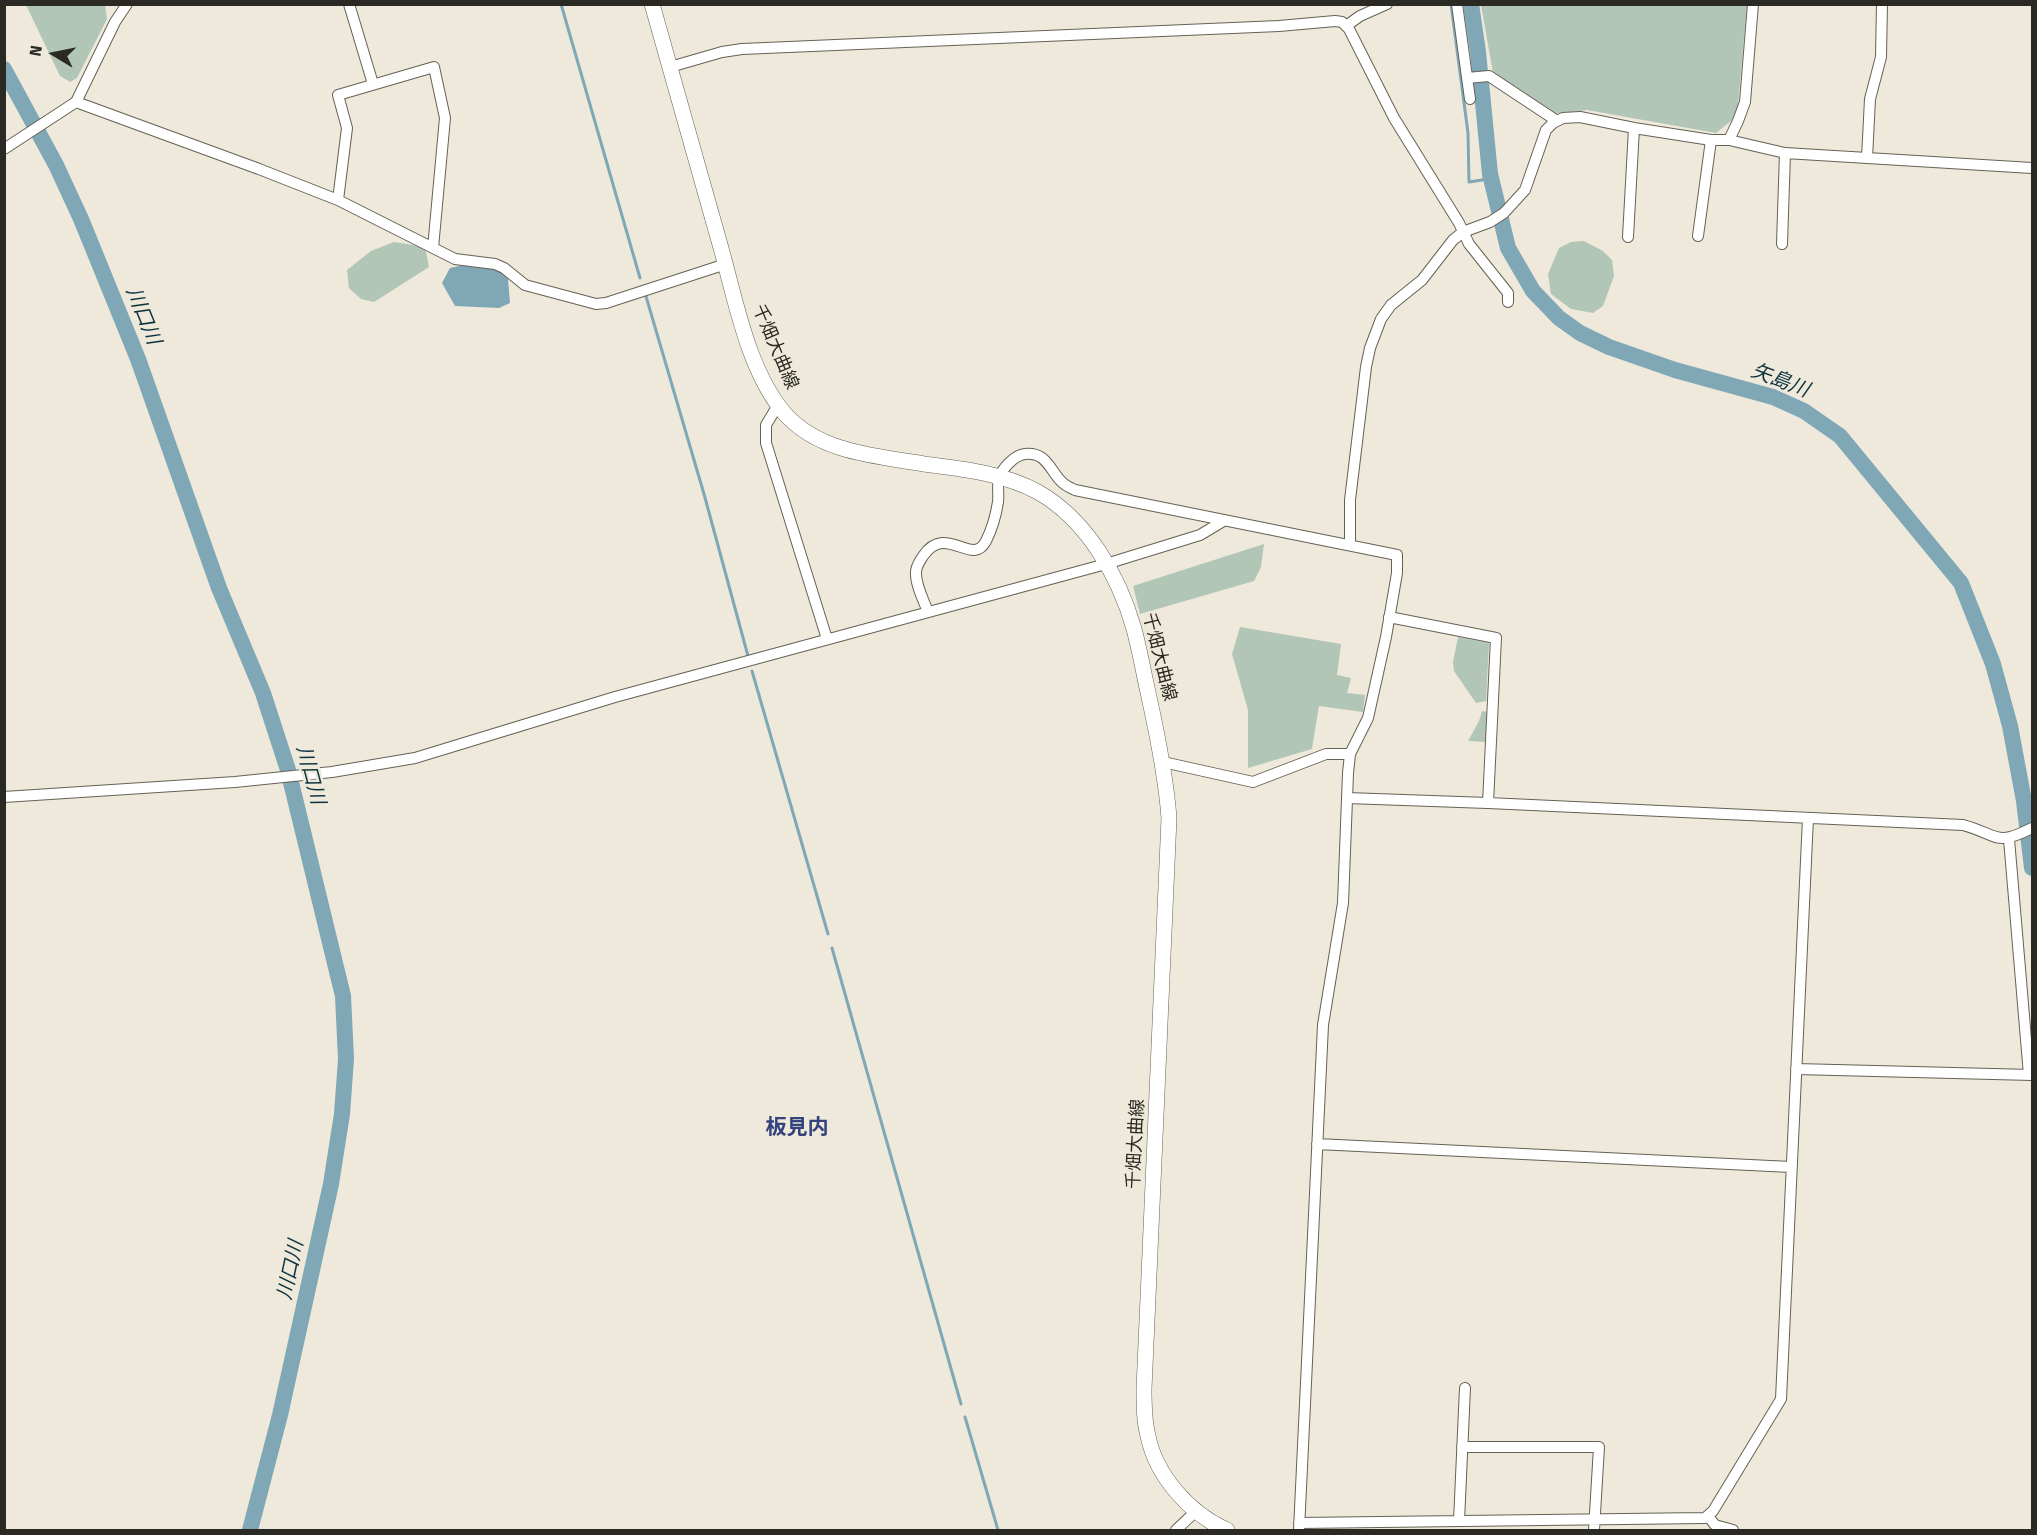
<!DOCTYPE html>
<html>
<head>
<meta charset="utf-8">
<style>
	body { margin:0 }
	#map { position:relative; width:2037px; height:1535px; overflow:hidden; background:#eee9da; font-family:"Fira Sans",sans-serif }
	canvas { display:block }
	.frame { position:absolute; inset:0; border:6px solid #2b2923; pointer-events:none }
	.north { position:absolute; left:24px; top:24px; width:60px; height:60px; -webkit-text-stroke:4px #eee9da; paint-order:stroke; rotate:280deg; font-size:16px; font-weight:700; line-height:24px; text-align:center; color:#2b2923 }
	.north::after { content:''; display:block; margin:auto; width:21px; height:27px; background:#2b2923; clip-path:polygon(50% 0,100% 100%,50% 72%,0 100%) }
</style>
</head>
<body>
<div id="map">
<canvas width="2037" height="1535"></canvas>
<div class="frame"></div>
<div class="north">N</div>
</div>
<script>
const ctx = document.querySelector('canvas').getContext('2d');
ctx.lineJoin = 'round';
function paint(path, color) { ctx.fillStyle = color; ctx.fill(path, 'evenodd'); }
function strokePath(path, color, width, dash) { ctx.strokeStyle = color; ctx.lineWidth = width; ctx.lineCap = dash ? 'butt' : 'round'; ctx.setLineDash(dash || []); ctx.stroke(path); }
function drawText(font, color, halo, rows, align = 'center') {
  ctx.font = font + ' "Fira Sans","Noto Sans JP",sans-serif'; ctx.lineWidth = 5; ctx.setLineDash([]); ctx.textBaseline = 'middle'; ctx.strokeStyle = halo; ctx.fillStyle = color; for (const [text, x, y, turn = 0] of rows) {
    ctx.save(); ctx.translate(x, y); ctx.rotate((+turn || 0) * Math.PI / 180); ctx.textAlign = isNaN(turn) ? turn : align; if (halo) ctx.strokeText(text, 0, 0); ctx.fillText(text, 0, 0); ctx.restore();
  }
}
paint(new Path2D(`
	M26,5H105L107,19L77,78L70,82L60,76Z
	M1481,5H1747L1737,116L1716,133L1587,110L1552,114L1493,73Z
	M1584,241L1603,251L1612,260L1614,276L1603,306L1593,313L1571,309L1551,294L1548,274L1559,248L1571,242Z
	M394,242L425,247L429,267L374,302L361,299L349,288L347,270L371,251Z
	M1264,544L1261,567L1254,581L1140,614L1133,586Z
	M1240,627L1341,644L1337,675L1351,678L1347,693L1365,695L1363,712L1319,706L1312,749L1248,768V710L1232,654Z
	M1458,637L1489,643L1486,701L1476,703L1454,671L1453,662Z
	M1482,711L1487,712L1486,742L1468,741L1479,721Z`), '#b2c6b7');
paint(new Path2D(`
	M468,264L501,270L508,279L510,303L499,308L455,306L442,283L450,268Z`), '#7fa7b6');
strokePath(new Path2D(`
	M561,4L640,278
	M1451,4L1468,133L1469,182L1482,180L1490,174
	M645,293L704,494L748,656
	M752,671L828,934
	M832,948L961,1404
	M965,1417L998,1530`), '#7fa7b6', 3);
strokePath(new Path2D(`
	M1471,4L1478,52L1490,174L1508,248L1533,291L1559,318L1580,333L1609,347L1675,370L1773,397L1804,411L1840,436L1961,583L1993,664L2010,726L2024,801L2032,868
	M4,69L56,165L81,219L138,359L219,588L263,693L288,770L343,996L346,1059L342,1114L331,1184L280,1415L250,1530`), '#7fa7b6', 16);
const street = new Path2D(`
	M349,4L373,84
	M1457,4L1470,99
	M1346,26L1360,16L1387,4
	M670,67L722,52L742,49L1279,26L1335,21L1342,22L1349,29L1394,118L1459,223L1469,244L1508,293V302
	M1467,78L1489,76L1557,121
	M76,102L259,169L338,200L455,259L495,264L504,268L525,285L596,304L606,303L726,264
	M1729,140L1738,121L1745,102L1753,4
	M4,149L76,102L115,22L127,4
	M1867,158L1870,99L1881,57L1882,4
	M338,200L347,128L338,95L434,67L445,118L433,248
	M1698,236L1711,140
	M1628,237L1634,128
	M1782,244L1785,153
	M778,405L766,425V443L827,639
	M1350,545V500L1366,367L1370,348L1381,319L1391,305L1422,280L1453,240L1463,232L1490,222L1504,213L1525,190L1546,130L1553,123L1563,118L1580,117L1634,128L1711,140H1729L1785,153L2032,168
	M928,612C924,601 915,584 916,572C916,566 920,561 923,556C946,522 972,568 986,541C992,529 996,515 998,502C999,494 997,486 999,478C1002,469 1014,455 1025,454C1048,452 1050,472 1063,483C1066,486 1071,488 1075,490L1397,555V573L1386,637L1368,718L1350,754L1348,773L1343,903L1323,1025L1299,1530
	M1389,617L1496,638L1488,803
	M1163,762L1253,782L1326,754H1350
	M4,797L235,782L332,772L415,758L615,697L1106,564L1200,535L1225,520
	M1347,798L1488,803L1963,825C1999,835 1995,847 2032,828
	M2009,839L2029,1075
	M1796,1069L2032,1075
	M1317,1144L1791,1167
	M1462,1447H1599L1594,1530
	M1708,1516L1715,1525L1733,1530
	M1459,1521L1465,1388
	M1299,1523L1705,1518L1713,1511L1781,1399L1808,818
	M1176,1530L1196,1511`);
const secondary = new Path2D(`
	M652,4C675,83 697,162 719,241C735,296 747,371 786,415C821,453 877,456 924,464C963,469 1003,473 1038,492C1087,520 1119,576 1134,629C1140,651 1144,675 1149,697C1158,738 1166,777 1169,818L1144,1389C1144,1405 1144,1421 1148,1436C1156,1476 1190,1514 1227,1530`);
strokePath(street, '#656154', 12);
strokePath(secondary, '#656154', 16);
strokePath(street, '#fff', 10);
strokePath(secondary, '#fff', 15);
drawText('18px', '#2b2923', '#eee9da', [
	["千畑大曲線",775,347,67],
	["千畑大曲線",1159,657,76],
	["千畑大曲線",1136,1144,-87]
]);
drawText('italic 20px', '#0d333f', '#eee9da', [
	["川口川",143,316,68],
	["矢島川",1780,381,21],
	["川口川",310,775,75],
	["川口川",291,1270,-78]
]);
drawText('bold 21px', '#34437d', '#eee9da', [
	["板見内",797,1128]
]);
</script>
</body>
</html>
